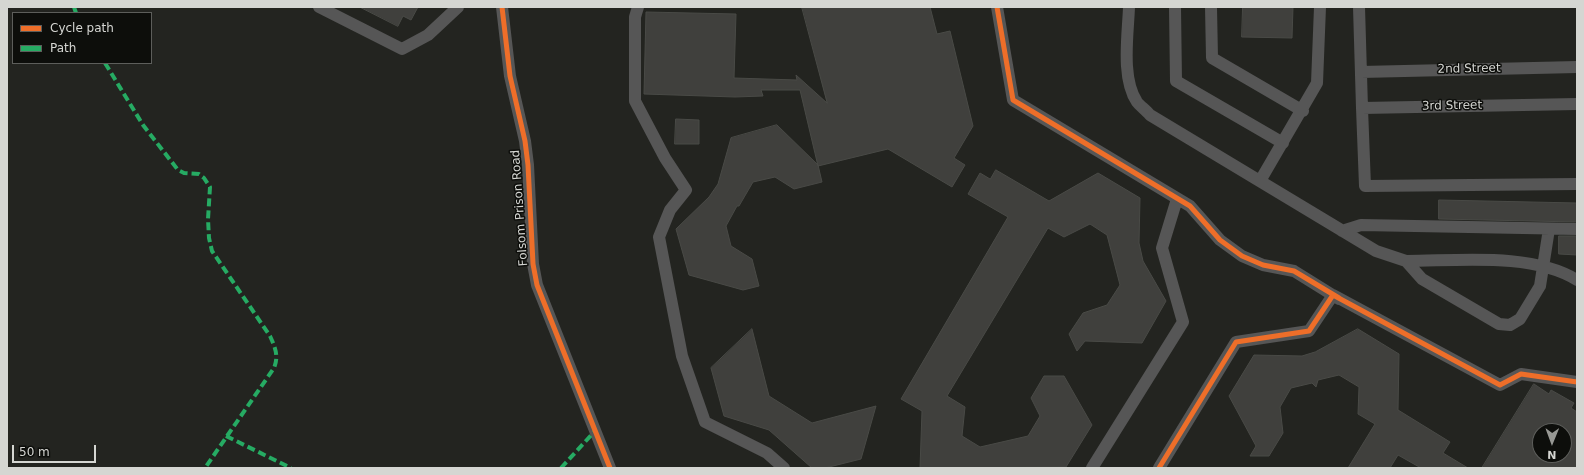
<!DOCTYPE html>
<html>
<head>
<meta charset="utf-8">
<style>
	body { margin:0 }
	#map { position:relative; width:1584px; height:475px; overflow:hidden; background:#232420; font-family:"DejaVu Sans",sans-serif }
	canvas { display:block }
	.frame { position:absolute; inset:0; border:8px solid #d5d6d2; pointer-events:none }
	.legend { position:absolute; left:12px; top:12px; width:140px; height:52px; box-sizing:border-box; background:#0d0e0b; border:1px solid #5d5e5b; margin:0; padding:5px 7px; list-style:none; font-size:12px; color:#d5d6d2 }
	.legend li { display:flex; align-items:center; gap:8px; height:20px }
	.legend b { width:20px; border:1px solid #5d5e5b }
	.north { position:absolute; left:1532px; top:423px; width:40px; height:40px; box-sizing:border-box; background:#0d0e0b; border:1px solid #5d5e5b; border-radius:50%; rotate:181deg; font-size:11px; font-weight:700; line-height:16px; text-align:center; color:#d5d6d2 }
	.north::after { content:''; display:block; margin:auto; width:14px; height:18px; background:#979894; clip-path:polygon(50% 0,100% 100%,50% 72%,0 100%) }
	.scale { position:absolute; left:12px; top:445px; width:84px; height:18px; box-sizing:border-box; border:2px solid #d5d6d2; border-top:0; padding-left:5px; font-size:12px; line-height:14px; white-space:nowrap; color:#d5d6d2; -webkit-text-stroke:3px #0d0e0b; paint-order:stroke }
</style>
</head>
<body>
<div id="map">
<canvas width="1584" height="475"></canvas>
<div class="frame"></div>
<ul class="legend">
<li><b style="height:5px;background:#ee6e29"></b>Cycle path</li>
<li><b style="height:5px;background:#26ab63"></b>Path</li>
</ul>
<div class="north">N</div>
<div class="scale">50 m</div>
</div>
<script>
const ctx = document.querySelector('canvas').getContext('2d');
ctx.lineJoin = 'round';
function paint(path, color) { ctx.fillStyle = color; ctx.fill(path, 'evenodd'); }
function strokePath(path, color, width, dash) { ctx.strokeStyle = color; ctx.lineWidth = width; ctx.lineCap = dash ? 'butt' : 'round'; ctx.setLineDash(dash || []); ctx.stroke(path); }
function drawText(font, color, halo, rows, align = 'center') {
  ctx.font = font + ' "DejaVu Sans",sans-serif'; ctx.lineWidth = 3; ctx.setLineDash([]); ctx.textBaseline = 'middle'; ctx.strokeStyle = halo; ctx.fillStyle = color; for (const [text, x, y, turn = 0] of rows) {
    ctx.save(); ctx.translate(x, y); ctx.rotate((+turn || 0) * Math.PI / 180); ctx.textAlign = isNaN(turn) ? turn : align; if (halo) ctx.strokeText(text, 0, 0); ctx.fillText(text, 0, 0); ctx.restore();
  }
}
const building = new Path2D(`
	M360,7H418L411,20L403,16L398,26Z
	M802,7H930L937,34L950,31L973,126L954,158L965,165L952,187L888,149L818,166L800,90H761L763,96L735,97L644,94L646,12L736,14L734,78L797,80L796,75L827,103Z
	M1243,7H1293L1292,38L1242,37Z
	M676,119L699,120V144H675Z
	M777,125L818,165L822,182L794,189L775,177L753,182L739,206H737L726,226L731,246L752,259L759,286L743,290L689,275L676,229L709,197L718,184L731,138Z
	M996,170L1049,201L1098,173L1140,198L1139,243L1143,261L1166,301L1142,343L1085,341L1077,351L1069,334L1083,313L1107,305L1120,285L1107,235L1090,224L1064,237L1048,228L947,396L965,407L962,436L980,447L1028,436L1040,416L1031,398L1044,376H1064L1092,425L1066,467L920,468L922,411L901,399L1008,217L968,194L980,173L990,179Z
	M1439,200L1577,203V222L1439,219Z
	M1559,236H1577V255L1559,254Z
	M752,329L769,396L812,423L876,406L861,459L825,468H812L769,430L724,416L711,368Z
	M1358,329L1399,354L1398,410L1450,442L1443,453L1468,468H1421L1398,455L1390,468H1348L1375,424L1358,414L1359,387L1339,375L1318,380L1316,387L1312,383L1291,388L1280,407L1283,433L1269,456H1250L1256,446L1229,396L1254,355L1302,356L1315,352Z
	M1534,384L1549,394L1551,390L1574,403L1571,408L1577,412V468H1482ZM1540,431H1564V455H1540Z`);
paint(building, '#40403d');
strokePath(building, '#494a46', 1);
strokePath(new Path2D(`
	M319,7L402,49L428,35L458,7
	M502,7L510,76L525,141L528,165L533,264L537,285L610,468
	M638,7L635,17V101L665,158L686,190L670,210L659,237L682,356L705,422L767,453L784,468
	M997,7L1013,100L1190,206L1220,240L1242,256L1263,265L1294,271L1339,299
	M1129,7C1128,35 1121,78 1137,102C1140,106 1146,110 1150,115L1376,251L1406,261C1457,261 1532,252 1577,280
	M1175,7L1176,81L1283,143
	M1211,7L1212,58L1303,111
	M1359,7L1362,108L1577,104
	M1361,72L1577,67
	M1362,108L1365,186L1577,184
	M1260,181L1317,83L1320,7
	M1342,231L1361,225L1577,229
	M1406,261L1422,279L1499,324L1510,325L1520,319L1540,286L1549,229
	M1092,468L1183,322L1162,248L1177,199
	M1159,468L1236,342L1309,331L1333,295L1500,385L1521,374L1577,382`), '#565656', 12);
strokePath(new Path2D(`
	M74,7L76,13
	M105,63L143,125L178,170L184,173L199,174L204,178L210,187L208,219L209,238L212,251L270,336C275,347 279,356 274,368L205,468
	M226,436L291,468
	M561,468L595,431`), '#26ab63', 4, [8, 4]);
strokePath(new Path2D(`
	M502,7L510,76L525,141L528,165L533,264L537,285L610,468
	M997,7L1013,100L1190,206L1220,240L1242,256L1263,265L1294,271L1339,298
	M1159,468L1236,342L1309,331L1333,295L1500,385L1521,374L1577,382`), '#ee6e29', 5);
drawText('12px', '#d5d6d2', '#0d0e0b', [
	["2nd Street",1469,69,-1],
	["3rd Street",1452,106,-1],
	["Folsom Prison Road",520,208,-94]
]);
</script>
</body>
</html>
